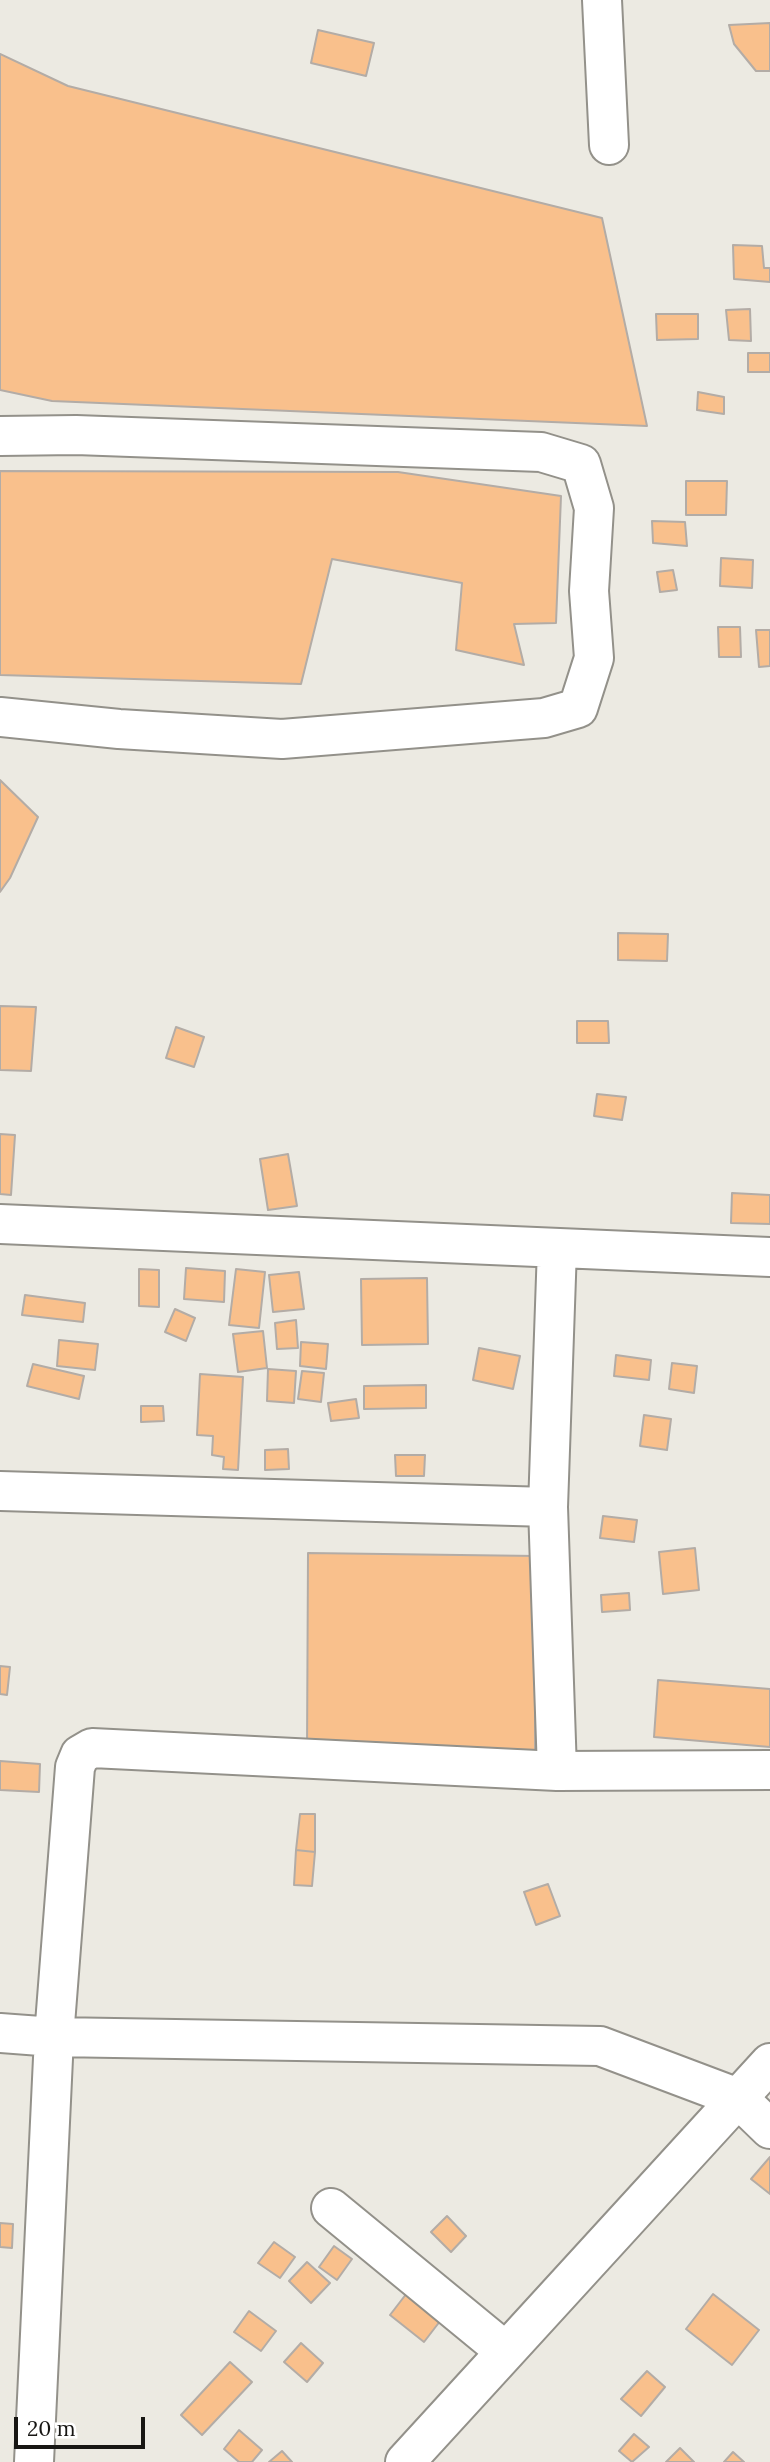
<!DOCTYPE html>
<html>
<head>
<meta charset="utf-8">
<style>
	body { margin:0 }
	#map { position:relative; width:770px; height:2462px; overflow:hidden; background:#eceae2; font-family:Lora,serif }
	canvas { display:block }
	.scale { position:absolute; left:14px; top:2417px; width:131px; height:32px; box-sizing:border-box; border:4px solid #171613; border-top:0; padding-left:9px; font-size:21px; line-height:24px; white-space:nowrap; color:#171613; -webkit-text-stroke:5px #fff; paint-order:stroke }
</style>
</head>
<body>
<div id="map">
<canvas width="770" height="2462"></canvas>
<div class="scale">20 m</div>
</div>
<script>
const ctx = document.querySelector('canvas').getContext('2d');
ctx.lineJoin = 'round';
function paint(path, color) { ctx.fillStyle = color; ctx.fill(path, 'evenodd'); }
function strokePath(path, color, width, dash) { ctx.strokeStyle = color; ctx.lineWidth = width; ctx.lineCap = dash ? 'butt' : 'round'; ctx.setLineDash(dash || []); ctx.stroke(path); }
const building = new Path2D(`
	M770,23V71H756L734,44L729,25Z
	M318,30L374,43L366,76L311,63Z
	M0,54L68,86L602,218L647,426L52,401L0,390Z
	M733,245L762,246L764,268H770V282L734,279Z
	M750,309L751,341L729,340L726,310Z
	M656,314H698V339L657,340Z
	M748,353H770V372H748Z
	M698,392L724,397V414L697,410Z
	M0,471L398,472L561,496L556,623L514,624L524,665L456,650L462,583L332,559L301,684L0,675Z
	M686,481H727L726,515H686Z
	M652,521L685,522L687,546L653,543Z
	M721,558L753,560L752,588L720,586Z
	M673,570L677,590L660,592L657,572Z
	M718,627H740L741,657H719Z
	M756,630H770V666L759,667Z
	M0,780L38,817L10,878L0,892Z
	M618,933L668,934L667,961L618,960Z
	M0,1006L36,1007L31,1071L0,1070Z
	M577,1021H608L609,1043H577Z
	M176,1027L204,1037L194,1067L166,1058Z
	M597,1094L626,1097L622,1120L594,1116Z
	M0,1134L15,1135L11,1195L0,1194Z
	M288,1154L297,1206L268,1210L260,1159Z
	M732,1193L770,1195V1224L731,1223Z
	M186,1268L225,1271L224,1302L184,1299Z
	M139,1269L159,1270V1307L139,1306Z
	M236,1269L265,1272L259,1328L229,1325Z
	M299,1272L304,1309L273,1312L269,1275Z
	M427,1278L428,1344L362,1345L361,1279Z
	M25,1295L85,1303L83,1322L22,1315Z
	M175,1309L195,1318L186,1341L165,1332Z
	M296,1320L298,1348L277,1349L275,1323Z
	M263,1331L267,1368L238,1372L233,1334Z
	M59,1340L98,1344L95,1370L57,1366Z
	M301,1342L328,1344L326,1369L300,1366Z
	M479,1348L520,1356L513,1389L473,1380Z
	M616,1355L651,1360L649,1380L614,1376Z
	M672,1363L697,1366L694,1393L669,1389Z
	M33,1364L84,1376L79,1399L27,1386Z
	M268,1369L296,1371L294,1403L267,1401Z
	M302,1371L324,1373L321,1402L298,1399Z
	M200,1374L243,1377L238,1470L223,1469L224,1457L212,1455L213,1436L197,1435Z
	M426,1385V1408L364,1409V1386Z
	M356,1399L359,1418L331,1421L328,1403Z
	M141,1406H163L164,1421L141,1422Z
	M644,1415L671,1419L667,1450L640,1446Z
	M288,1449L289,1469L265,1470V1450Z
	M395,1455H425L424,1476H396Z
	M603,1516L637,1520L634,1542L600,1538Z
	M695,1548L699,1590L663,1594L659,1552Z
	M308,1553L536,1556L535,1755L307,1752Z
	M629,1593L630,1610L602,1612L601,1595Z
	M0,1666L10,1667L7,1695L0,1694Z
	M658,1680L770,1689V1747L654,1737Z
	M0,1761L40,1764L39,1792L0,1790Z
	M300,1814H315V1852L296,1850Z
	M296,1850L315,1852L312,1886L294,1885Z
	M548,1884L560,1916L536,1925L524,1892Z
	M770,2157V2194L751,2179Z
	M447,2216L466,2236L451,2252L431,2232Z
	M0,2223L13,2224L12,2248L0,2247Z
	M274,2242L295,2257L280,2278L258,2263Z
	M334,2246L352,2259L337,2280L319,2267Z
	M307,2262L330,2283L311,2303L289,2281Z
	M410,2289L444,2316L424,2342L390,2315Z
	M713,2294L759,2330L732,2365L686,2329Z
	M249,2311L276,2331L261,2351L234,2332Z
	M301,2343L323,2363L307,2382L284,2362Z
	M230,2362L252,2382L202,2435L181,2415Z
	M647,2371L665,2387L641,2416L621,2399Z
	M239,2430L262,2450L252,2462H239L224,2449Z
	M634,2434L649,2447L632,2462L619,2451Z
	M680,2448L694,2462H666Z
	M282,2451L292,2462H269Z
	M733,2452L744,2462H724Z`);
paint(building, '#f9c08c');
strokePath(building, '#b3aca6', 2);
const minor = new Path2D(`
	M602,0L609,145
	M0,436L76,435L541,452L581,464L594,508L589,591L594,658L578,708L544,718L282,739L119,729L0,717
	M0,1224L770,1257
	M0,1491L548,1507
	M557,1771L548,1507L557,1248
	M0,2033L54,2037L600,2046L738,2098L770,2129
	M331,2208L505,2351
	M34,2462L54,2037L75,1767L80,1755L92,1748L557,1771L770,1770`);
const primary = new Path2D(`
	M405,2462L770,2063`);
strokePath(minor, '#93918a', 42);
strokePath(primary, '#93918a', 42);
strokePath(minor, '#fff', 38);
strokePath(primary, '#fff', 38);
</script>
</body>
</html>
